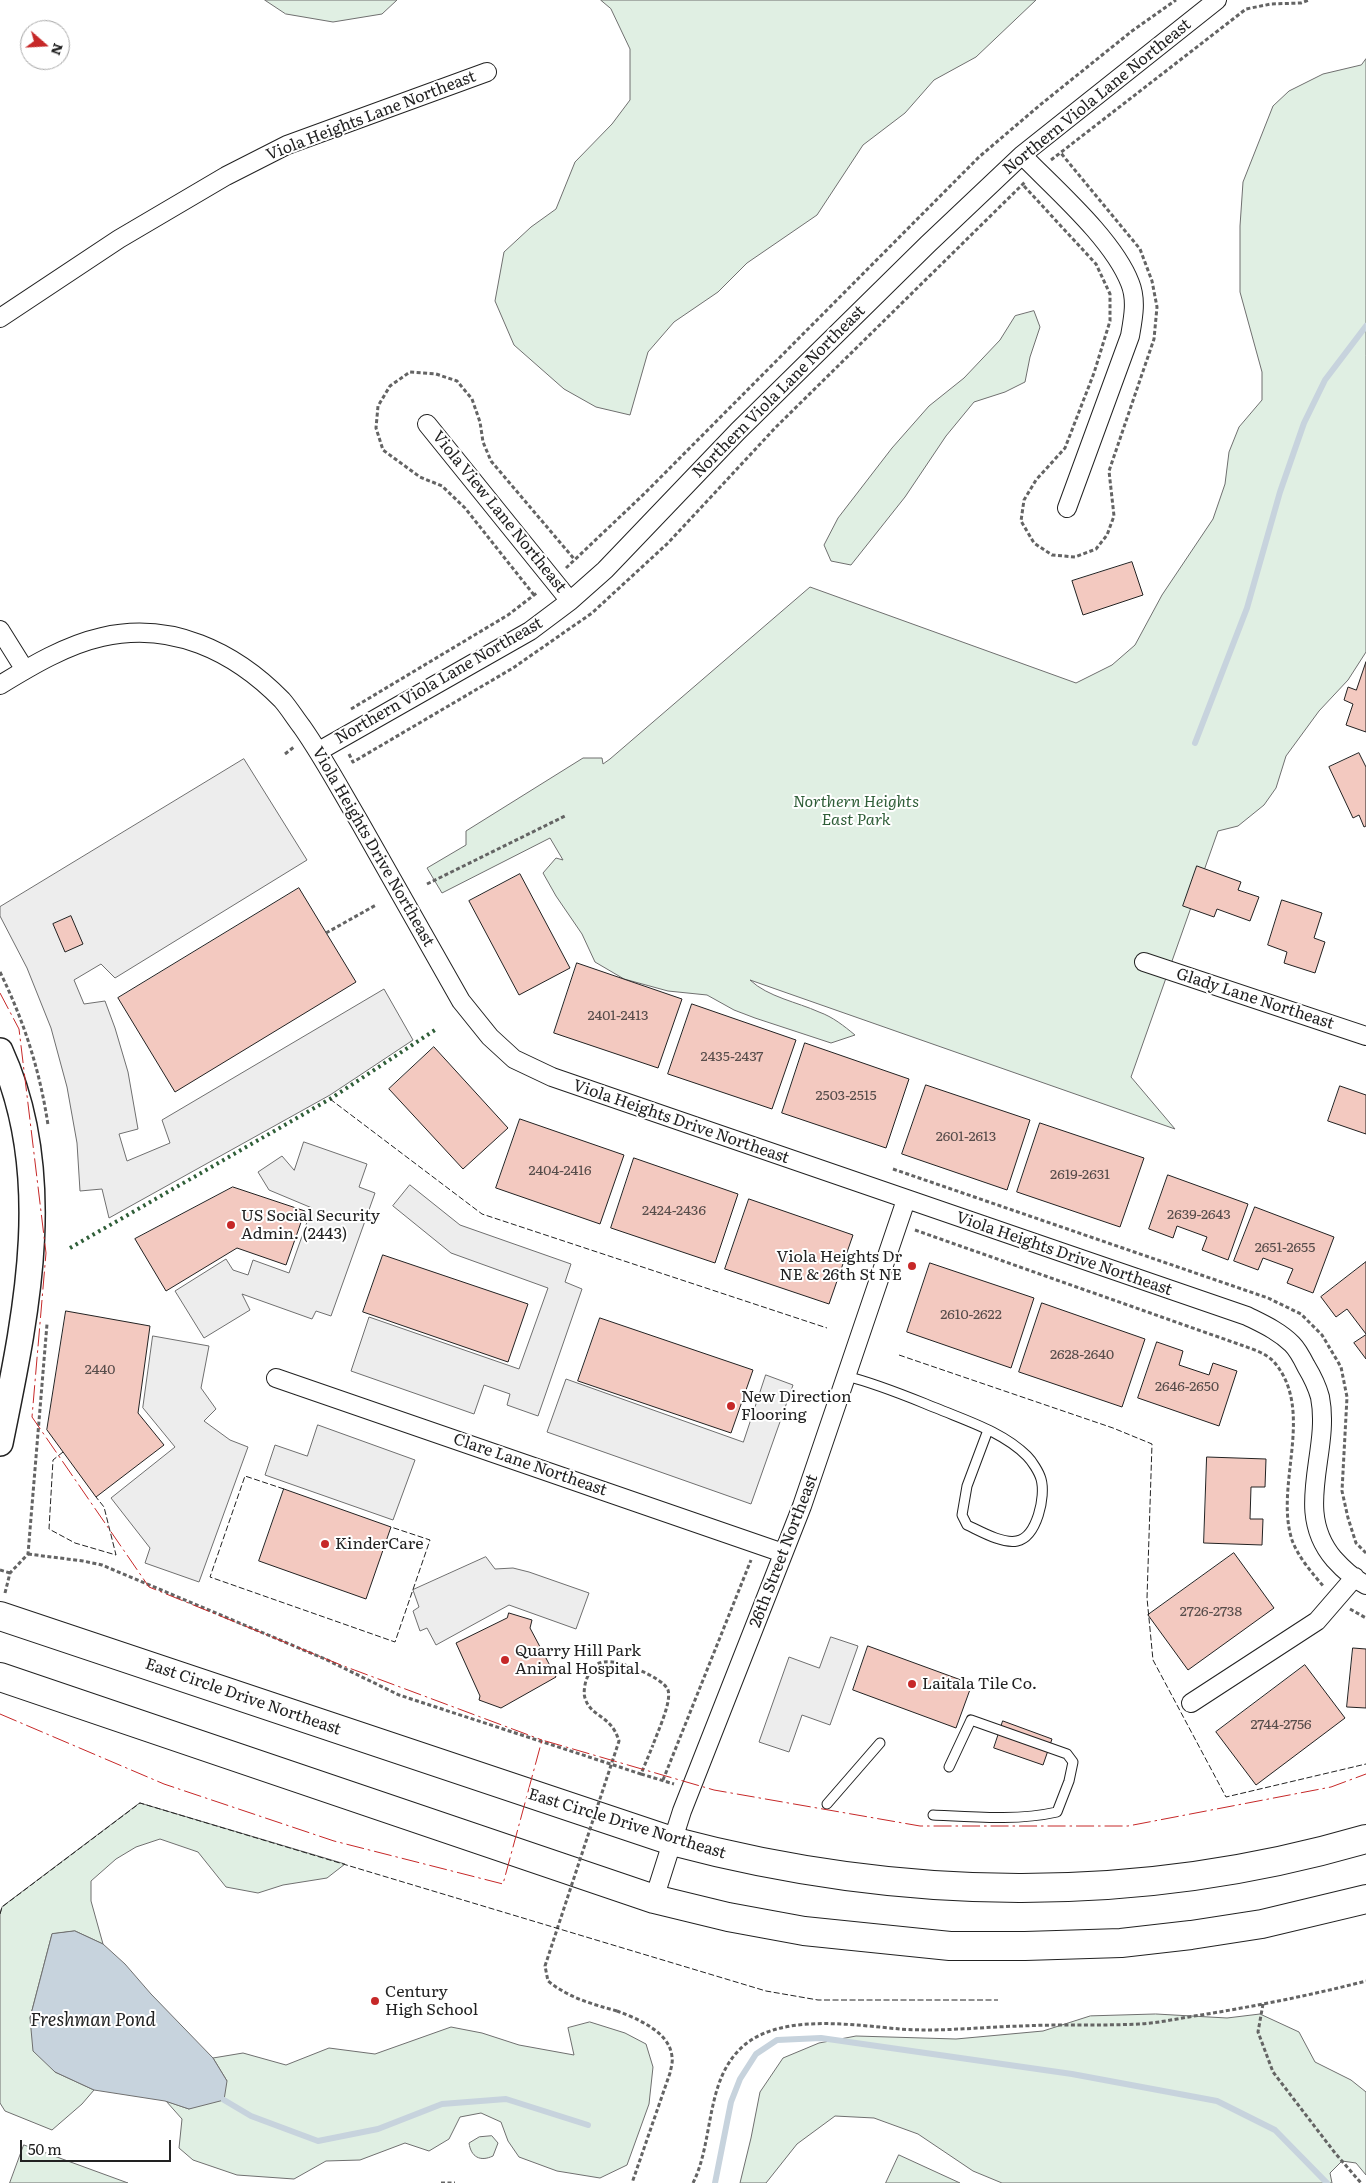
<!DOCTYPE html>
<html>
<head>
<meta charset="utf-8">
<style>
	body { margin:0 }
	#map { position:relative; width:1366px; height:2183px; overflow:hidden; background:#fff; font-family:Literata,serif }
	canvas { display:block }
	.north { position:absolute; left:20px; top:20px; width:50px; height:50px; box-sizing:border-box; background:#fff; border:1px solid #a7a7a7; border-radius:50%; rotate:109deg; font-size:14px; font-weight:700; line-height:20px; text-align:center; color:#222 }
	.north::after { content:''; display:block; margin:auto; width:18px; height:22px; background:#c62828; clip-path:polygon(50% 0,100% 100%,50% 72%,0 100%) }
	.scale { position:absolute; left:20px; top:2140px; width:151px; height:22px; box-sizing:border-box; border:2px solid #222; border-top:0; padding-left:6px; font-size:15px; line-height:18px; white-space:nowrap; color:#222; -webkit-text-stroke:4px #fff; paint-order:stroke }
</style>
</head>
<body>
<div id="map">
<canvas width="1366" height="2183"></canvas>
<div class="north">N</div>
<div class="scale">50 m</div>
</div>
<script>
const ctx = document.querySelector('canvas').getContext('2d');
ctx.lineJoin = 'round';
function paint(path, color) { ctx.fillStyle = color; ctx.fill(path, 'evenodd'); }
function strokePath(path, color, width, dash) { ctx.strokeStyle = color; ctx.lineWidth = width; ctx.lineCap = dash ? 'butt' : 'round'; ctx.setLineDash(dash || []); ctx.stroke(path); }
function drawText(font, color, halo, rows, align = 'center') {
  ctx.font = font + ' Literata,serif'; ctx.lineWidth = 4; ctx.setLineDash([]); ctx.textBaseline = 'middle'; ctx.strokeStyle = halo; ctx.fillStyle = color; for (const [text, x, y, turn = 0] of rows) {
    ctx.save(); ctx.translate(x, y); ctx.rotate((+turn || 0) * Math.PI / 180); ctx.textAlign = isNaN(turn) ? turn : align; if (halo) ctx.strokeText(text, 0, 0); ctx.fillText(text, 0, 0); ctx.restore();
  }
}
const green = new Path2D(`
	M265,0H397L382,14L333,22L286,14Z
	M601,0H1036L976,57L934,80L905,113L863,145L817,215L747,263L718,292L674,322L648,352L630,415L596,407L564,389L514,345L495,301L504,252L531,227L556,209L575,162L612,124L630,100V49L611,9Z
	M1366,59V652L1348,680L1319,711L1286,756L1276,788L1264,805L1238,826L1218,831L1131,1077L1175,1129L750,980C768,997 797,1002 819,1012C833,1017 844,1026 855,1035L831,1043L755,1018L734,1010L707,995L668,991L624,979L595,962L582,934L556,896L543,873L556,858L563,860L550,838L442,893L427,868L466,845V831L583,758H602L603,764L610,759L810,587L1076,683L1112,665L1135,645L1162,595L1213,519L1225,484L1229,452L1239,427L1262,400V372L1240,292V226L1243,182L1273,106L1289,91L1323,74L1361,65Z
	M1034,311L1040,327L1030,357L1025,382L1005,392L974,402L946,436L905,497L851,565L831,561L824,545L838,518L892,448L929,406L964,378L1000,340L1015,316Z
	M140,1803L345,1864L327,1878L283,1885L258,1893L226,1887L198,1852L160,1839L136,1847L116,1859L91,1881V1901L103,1944L75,1931L52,1934L30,2018L55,2072L94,2090L82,2104L52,2130L5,2111L0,2103V1914L2,1907Z
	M1156,2014L1227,2018L1260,2014L1299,2032L1315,2062L1351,2080L1366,2092V2175L1356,2163L1342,2161L1330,2173L1332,2183H1002L973,2171L918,2134L874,2118L835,2116L797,2144L766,2183H740L751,2138L760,2092L783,2058L819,2043L856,2036L956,2039L1043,2031L1090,2016Z
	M590,2022L625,2033L646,2044L653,2067L649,2104L627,2165L600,2178L557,2171L519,2157L508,2141L501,2122L481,2113L460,2117L449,2139L429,2151L405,2143L360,2160L326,2161L294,2179L237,2175L193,2160L179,2148L182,2119L166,2101L189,2109L227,2081L213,2058L243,2053L286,2065L329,2048L375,2054L451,2027L482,2033L519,2045L574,2055L568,2028Z
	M492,2136L498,2143L493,2156C480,2162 471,2157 469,2143L479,2137Z
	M24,2145L128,2183H10Z
	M899,2155L960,2183H886Z`);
paint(green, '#e0efe3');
strokePath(green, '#6f6f6f', 1);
const parking = new Path2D(`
	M244,759L307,860L115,978L101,964L74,980L84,1004L105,1001L115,1028L128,1072L138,1129L119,1134L127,1161L170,1143L162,1120L384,989L413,1040L330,1095L109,1218L102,1189L80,1191L77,1143L67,1087L51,1028L27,968L0,916V907Z
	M304,1142L367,1164L359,1187L375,1193L331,1316L316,1311L312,1319L242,1294L250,1310L204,1338L175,1291L226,1259L233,1270L248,1275L253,1260L289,1273L312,1208L269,1190L258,1172L282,1156L294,1170Z
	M410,1185L460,1225L571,1264L565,1282L582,1289L538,1416L507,1405L510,1394L484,1385L474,1414L351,1371L369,1317L519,1369L548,1288L451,1253L393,1206Z
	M153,1336L209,1346L201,1388L216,1409L204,1421L230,1440L248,1447L199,1582L145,1563L150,1548L111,1498L175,1447L143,1408Z
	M766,1375L793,1385L751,1504L547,1432L566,1379L743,1442Z
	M318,1425L415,1460L393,1520L265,1475L275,1445L307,1456Z
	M486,1557L495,1569L513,1568L529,1572L589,1593L576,1629L509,1605L436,1645L427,1628L420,1631L413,1611L419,1607L413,1590Z
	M831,1637L858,1646L830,1725L802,1715L789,1752L759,1742L789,1657L819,1668Z`);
paint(parking, '#ededed');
strokePath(parking, '#6f6f6f', 1);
const water = new Path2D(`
	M75,1931L103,1944L125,1964L151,1994L213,2058L227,2081L224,2100L189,2109L165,2101L94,2090L55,2072L33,2051L30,2018L52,1934Z`);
paint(water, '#c7d3dd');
strokePath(water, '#6f6f6f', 1);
strokePath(new Path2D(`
	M1195,743L1247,608L1280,492L1304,423L1325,380L1366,326
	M224,2100L251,2116L318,2141L378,2129L442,2104L506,2099L588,2125
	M715,2183L731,2102L740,2079L756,2054L777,2040L821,2038L1072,2074L1217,2101L1275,2130L1327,2183`), '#c7d3dd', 6);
const building = new Path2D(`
	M1132,562L1143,595L1083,615L1072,581Z
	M1366,662V732L1346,725L1353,704L1344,700L1348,687L1356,690Z
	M1359,753L1366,767V826L1364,827L1359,815L1353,818L1329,767Z
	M1197,866L1241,882L1238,890L1259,897L1250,921L1217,909L1214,917L1183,906Z
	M520,874L570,968L519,995L469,901Z
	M299,888L356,982L175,1092L118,998Z
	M1282,900L1322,913L1314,938L1325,942L1315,973L1284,963L1287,952L1268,945Z
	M71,916L83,944L65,952L53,924Z
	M577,963L682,999L658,1068L554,1033Z
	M692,1004L796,1040L772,1109L668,1074Z
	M805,1043L909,1079L886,1148L782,1113Z
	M434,1047L508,1128L463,1169L389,1089Z
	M926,1085L1030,1120L1007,1190L902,1154Z
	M1340,1086L1366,1095V1134L1328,1121Z
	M520,1119L624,1155L600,1224L496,1188Z
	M1040,1123L1144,1158L1120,1227L1017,1192Z
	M634,1158L738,1194L715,1263L611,1228Z
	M1168,1175L1248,1204L1228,1260L1202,1250L1207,1237L1177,1226L1173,1238L1149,1229Z
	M233,1187L305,1211L286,1265L237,1248L166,1291L135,1239Z
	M749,1199L853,1235L829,1304L725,1269Z
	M1255,1207L1334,1237L1313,1293L1287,1283L1293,1269L1263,1258L1258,1270L1234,1261Z
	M383,1255L528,1304L508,1362L363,1312Z
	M1366,1262V1334L1347,1309L1336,1317L1321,1297Z
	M930,1263L1034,1298L1011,1368L907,1332Z
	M1042,1303L1145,1339L1122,1407L1019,1372Z
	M66,1311L150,1326L138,1413L164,1445L96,1497L47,1430Z
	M600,1318L753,1370L731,1433L578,1381Z
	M1366,1335V1359L1354,1343Z
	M1157,1342L1183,1351L1179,1365L1209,1375L1213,1363L1237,1371L1219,1426L1138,1398Z
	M1207,1457L1266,1459L1265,1487H1251L1250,1519H1263L1262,1545L1204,1543Z
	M284,1489L391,1527L366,1599L259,1561Z
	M1234,1553L1274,1608L1188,1670L1148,1615Z
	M509,1613L532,1620L530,1628L556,1677L501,1708L479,1700L480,1696L456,1643L507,1618Z
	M868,1646L972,1684L956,1728L853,1690Z
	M1353,1648L1366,1649V1708L1347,1707Z
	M1305,1665L1345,1718L1256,1785L1216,1732Z
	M1003,1721L1052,1739L1043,1765L994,1748Z`);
paint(building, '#f3c9c0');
strokePath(building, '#222', 1);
const service = new Path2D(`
	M846,1376C878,1384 906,1396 936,1408C967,1421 1003,1432 1027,1456C1032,1461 1039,1472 1041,1479C1046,1496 1037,1537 1017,1541C1002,1544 980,1531 967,1525L962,1515L967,1486L988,1430
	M827,1804L880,1743
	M933,1815C974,1817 1017,1821 1057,1812L1069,1781L1073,1762L1067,1754L971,1720L949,1767`);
const minor = new Path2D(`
	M1022,155C1056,190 1113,239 1130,283C1137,300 1133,319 1130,336L1067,508
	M0,318L119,239L226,176L287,145L487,72
	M427,424L570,601
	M0,630L25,670
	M0,685C31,666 66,645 102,637C171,621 234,651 282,700C289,708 295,718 302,727C323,757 340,789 359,821C393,881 427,941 461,1001L490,1037L514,1059L552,1077L1247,1316C1263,1324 1279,1331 1292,1344C1298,1350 1302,1358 1306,1366C1312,1376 1317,1386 1320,1397C1331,1453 1292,1510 1334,1559C1343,1569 1354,1579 1366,1585
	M319,751L530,631L570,601L605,570L738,431L928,244L1022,155L1217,0
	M1144,962L1366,1036
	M276,1378L783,1553
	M1191,1703L1317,1621L1355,1577
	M654,1899L682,1811L802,1506L906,1200`);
const secondary = new Path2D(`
	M0,1051C57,1175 26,1315 0,1443`);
const primary = new Path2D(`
	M0,1616L672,1841C901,1902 1137,1906 1366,1839
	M0,1677L654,1899L728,1917L804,1931L950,1946H1025L1121,1943L1191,1935L1262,1924L1366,1899`);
strokePath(service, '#222', 11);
strokePath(minor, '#222', 20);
strokePath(secondary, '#222', 28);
strokePath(primary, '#222', 30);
strokePath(new Path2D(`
	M1051,160L1246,9L1271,4L1301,3L1309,0
	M1024,186L1096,264L1110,294V321L1094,373L1065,448L1036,480L1024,500L1021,521L1034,543L1052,555L1075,557L1096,549L1107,535L1114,516L1109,471L1154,339L1157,307L1152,281L1140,249L1060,152
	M566,568L645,493L979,157L1040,105L1132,31L1176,0
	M534,595L465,508L442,486L420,477L383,450L376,428L378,406L390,386L410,372L436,374L457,381L472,399L480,422L483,442L491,461L575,560
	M351,709L508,615L538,592
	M285,754L294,747
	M349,754L353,762L513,668L592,613L668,543L776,427L1025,182
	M427,884L565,816
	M326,933L376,905
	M0,972C24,1021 40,1071 48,1125
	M893,1169L1268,1298L1301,1314L1322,1335L1341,1367L1347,1397L1342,1491L1348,1518L1356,1543L1366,1553
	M915,1230L1241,1345C1252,1349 1266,1353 1274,1362C1316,1411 1274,1485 1292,1540C1298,1557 1313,1574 1324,1587
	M28,1554L83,1561L102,1565L325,1659L399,1695L641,1774L653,1745
	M0,1570L10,1573
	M5,1593L10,1573L28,1554L47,1324
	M1350,1609L1366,1618
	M641,1774L674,1784
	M663,1780L751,1560
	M1263,2004L1258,2032L1273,2072L1335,2153L1361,2183
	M617,2011C638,2019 670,2032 672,2057C673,2062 671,2068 670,2073L632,2183
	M441,2183H455
	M693,2183C715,2139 704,2076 747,2043C785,2014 854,2025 900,2029C940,2032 981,2027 1021,2026C1060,2024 1100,2026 1139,2024C1159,2023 1180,2018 1201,2015C1256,2006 1312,1995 1366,1981`), '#646464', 3, [4, 2.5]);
strokePath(service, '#fff', 9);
strokePath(minor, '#fff', 18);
strokePath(secondary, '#fff', 25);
strokePath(primary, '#fff', 28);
strokePath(new Path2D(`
	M617,2011C592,2004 569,1998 548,1981L545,1966L619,1741C611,1714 591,1718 585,1698C583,1693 585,1681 588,1676C592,1668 595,1663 604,1662C617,1659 663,1677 668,1690C672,1702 657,1733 653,1745`), '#646464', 3, [4, 2.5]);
strokePath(new Path2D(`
	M70,1248L330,1099L438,1028`), '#2f5e38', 4, [2.5, 4]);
strokePath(new Path2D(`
	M330,1099L482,1214L827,1328
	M899,1355L1113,1428L1152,1444L1147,1598L1153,1660L1226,1797L1366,1764
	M63,1452L53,1460L49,1529L75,1543L116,1555L104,1507L96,1497
	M284,1489L245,1476L210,1577L395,1642L430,1540L391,1527
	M0,1914L2,1907L140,1803L766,1991L818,2000H998`), '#222', 1, [6, 2.5]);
strokePath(new Path2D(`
	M0,993L19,1029L46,1253L32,1417L149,1587L341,1665L542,1740
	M0,1714L164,1784L334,1841L503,1884L542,1740L714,1790L920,1826H1128L1331,1787L1366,1774`), '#c62828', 1, [18, 4, 2.5, 4]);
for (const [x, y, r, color] of [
	[231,1225,5,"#c62828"],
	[912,1266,5,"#c62828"],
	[731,1406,5,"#c62828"],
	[325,1544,5,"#c62828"],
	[505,1660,5,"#c62828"],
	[912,1684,5,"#c62828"],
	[375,2001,5,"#c62828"]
]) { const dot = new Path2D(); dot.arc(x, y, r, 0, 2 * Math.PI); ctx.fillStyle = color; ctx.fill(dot); strokePath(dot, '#fff', 2); }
drawText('14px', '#564c4a', null, [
	["2401-2413",618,1016],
	["2435-2437",732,1057],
	["2503-2515",846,1096],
	["2601-2613",966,1137],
	["2404-2416",560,1171],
	["2619-2631",1080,1175],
	["2424-2436",674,1211],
	["2639-2643",1199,1215],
	["2651-2655",1285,1248],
	["2610-2622",971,1315],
	["2628-2640",1082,1355],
	["2440",100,1370],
	["2646-2650",1187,1387],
	["2726-2738",1211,1612],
	["2744-2756",1281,1725]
]);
drawText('16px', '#222', '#fff', [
	["Northern Viola Lane Northeast",1097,97,-39],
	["Viola Heights Lane Northeast",371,116,-21],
	["Northern Viola Lane Northeast",779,392,-45],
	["Viola View Lane Northeast",499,512,51],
	["Northern Viola Lane Northeast",439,681,-30],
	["Viola Heights Drive Northeast",373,847,60],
	["Glady Lane Northeast",1255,999,18],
	["Viola Heights Drive Northeast",681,1122,19],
	["Viola Heights Drive Northeast",1064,1254,19],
	["Clare Lane Northeast",530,1465,19],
	["26th Street Northeast",784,1551,-69],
	["East Circle Drive Northeast",243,1697,19],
	["East Circle Drive Northeast",627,1824,17]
]);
drawText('italic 16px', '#2f5e38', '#fff', [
	["Northern Heights",856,802],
	["East Park",856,820]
]);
drawText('16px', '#222', '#fff', [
	["US Social Security",241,1216],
	["Admin. (2443)",241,1234],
	["Viola Heights Dr",902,1257,"right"],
	["NE & 26th St NE",902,1275,"right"],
	["New Direction",741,1397],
	["Flooring",741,1415],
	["KinderCare",335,1544],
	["Quarry Hill Park",515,1651],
	["Animal Hospital",515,1669],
	["Laitala Tile Co.",922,1684],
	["Century",385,1992],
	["High School",385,2010]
], 'left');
drawText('italic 18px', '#222', '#fff', [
	["Freshman Pond",93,2021]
]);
</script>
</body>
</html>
